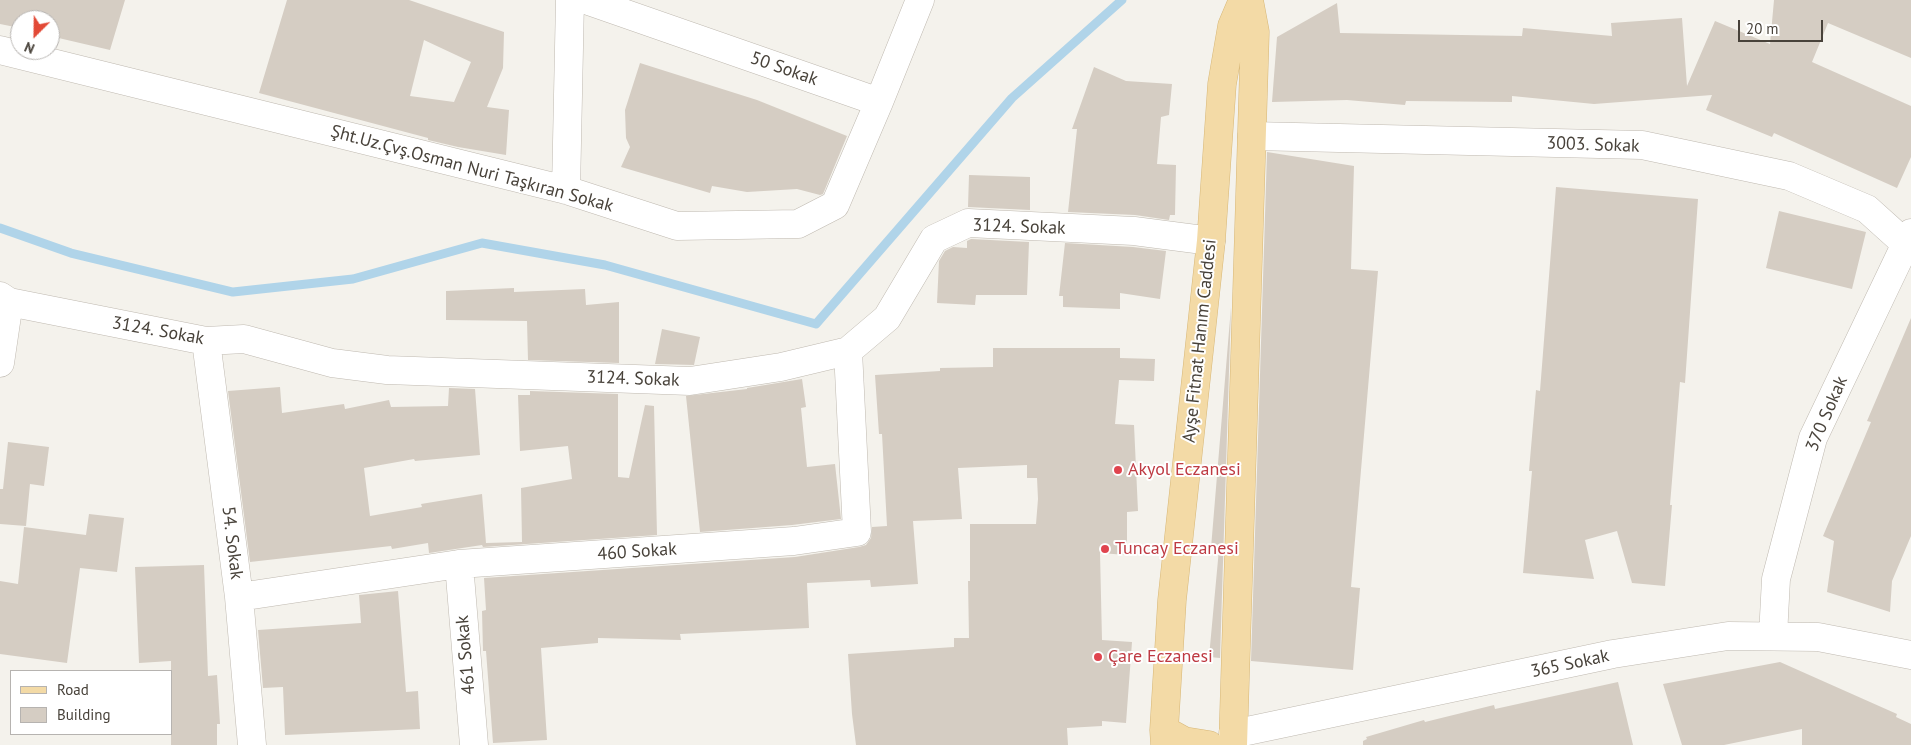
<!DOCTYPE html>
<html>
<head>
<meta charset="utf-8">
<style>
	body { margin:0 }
	#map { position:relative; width:1911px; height:745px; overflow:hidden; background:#f4f2ec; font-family:"PT Sans",sans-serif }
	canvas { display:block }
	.legend { position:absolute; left:10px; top:670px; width:162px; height:65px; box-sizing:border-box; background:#fff; border:1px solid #b6b3b0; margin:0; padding:6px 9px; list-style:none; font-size:15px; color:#48423a }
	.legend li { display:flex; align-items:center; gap:10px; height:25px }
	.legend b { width:25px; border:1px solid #b6b3b0 }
	.north { position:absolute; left:10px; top:10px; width:50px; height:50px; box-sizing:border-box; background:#fff; border:1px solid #b6b3b0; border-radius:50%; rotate:203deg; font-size:14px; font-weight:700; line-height:20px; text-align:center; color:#48423a }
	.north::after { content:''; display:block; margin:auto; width:18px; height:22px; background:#e24936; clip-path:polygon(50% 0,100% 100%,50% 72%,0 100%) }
	.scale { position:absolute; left:1738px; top:20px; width:85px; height:22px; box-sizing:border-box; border:2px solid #48423a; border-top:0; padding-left:6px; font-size:15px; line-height:18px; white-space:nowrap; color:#48423a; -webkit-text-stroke:4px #fff; paint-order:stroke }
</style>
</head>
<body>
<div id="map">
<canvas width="1911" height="745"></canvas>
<ul class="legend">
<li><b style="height:6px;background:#f3daa6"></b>Road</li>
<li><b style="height:14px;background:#d5cdc3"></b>Building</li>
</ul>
<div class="north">N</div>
<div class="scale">20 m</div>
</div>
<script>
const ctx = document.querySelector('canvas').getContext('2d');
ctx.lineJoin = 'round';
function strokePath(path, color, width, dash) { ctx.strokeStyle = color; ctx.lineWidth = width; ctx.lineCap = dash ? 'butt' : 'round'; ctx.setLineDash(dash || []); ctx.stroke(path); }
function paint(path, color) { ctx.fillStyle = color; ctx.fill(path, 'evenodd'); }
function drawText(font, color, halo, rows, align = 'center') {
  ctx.font = font + ' "PT Sans",sans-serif'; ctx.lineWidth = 4; ctx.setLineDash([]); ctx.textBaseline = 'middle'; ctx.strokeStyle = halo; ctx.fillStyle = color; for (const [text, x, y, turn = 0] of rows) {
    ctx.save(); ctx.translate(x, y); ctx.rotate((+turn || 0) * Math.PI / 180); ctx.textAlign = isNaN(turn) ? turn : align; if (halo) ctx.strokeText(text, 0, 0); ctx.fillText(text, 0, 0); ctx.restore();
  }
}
strokePath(new Path2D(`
	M0,228L71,253L233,292L353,279L482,243L605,265L816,324L1012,98L1122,0`), '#b0d4e9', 9);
paint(new Path2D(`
	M0,0H125L110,50L50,36V20H20V28L0,24Z
	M287,0H409L504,32L503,68L487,107L509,110L506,155L458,147L428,140V138L259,93ZM424,40L471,62L454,102L410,96Z
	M1774,0H1911V58L1828,23L1812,62L1911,106V157L1897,188L1774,133L1772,137L1706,110L1712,95L1594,104L1512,96V102L1406,101L1405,105L1347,100L1272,102L1277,37L1337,3L1340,33L1522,36L1523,28L1612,36L1611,23L1682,18L1687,86L1715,21L1770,44Z
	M640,63L757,100L847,136L823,194L820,195L797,189L747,192L712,186L710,193L621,167L630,147L626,138L625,110Z
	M1094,67L1126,81L1172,84L1169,115L1161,117L1157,164L1176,165L1175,215H1170L1169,220L1135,215L1068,212L1077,129H1072Z
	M1267,152L1354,166L1351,269L1378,271L1351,587L1360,588L1353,670L1251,661Z
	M969,175L1030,177V210L968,207Z
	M1556,187L1698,199L1685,383L1680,382L1670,505H1672L1665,586L1632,583L1617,531L1585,540L1594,579L1523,573L1532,471H1529L1536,390L1540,391Z
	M1779,211L1866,232L1852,289L1766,268Z
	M971,239L1029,242L1027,295H976L975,305L937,303L939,261L945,251L953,247L967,248V241Z
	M1065,243L1133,247L1166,251L1160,299L1120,293V309L1063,307V296H1059Z
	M514,288V292L585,289L586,305L619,302V363L528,360L527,321L446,320V291Z
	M1231,307L1220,658L1209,657L1219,549L1211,548Z
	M1911,318V536L1892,581L1890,612L1827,592L1834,541L1823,536L1871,422L1867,421Z
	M662,329L700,337L694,365L655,364Z
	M993,348H1120V358L1155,359L1154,381L1119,380L1115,424L1134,425L1138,511L1127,512V555L1100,553L1102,640L1132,642L1126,723L1102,721V726L1067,728L1068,745H856L852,714L848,654L954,647V638H969L968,581H970V524H1036L1038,499L1037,478H1027V465L958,468L962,519L913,521L918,584L871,587L870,580L807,583L809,628L680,634L681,640L598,638V643L541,648L547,740L493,743L486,651H483L482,611L486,610L484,578L795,557L859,547L866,545L871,538L872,527L887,526L882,434H879L875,375L940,371V368L993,367Z
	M802,379L806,407L801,408L807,467L835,464L841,519L792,525L700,532L686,396L747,389V388Z
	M280,387L282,413L344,404L345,409L389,400L391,407L448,406L449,388L475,389L480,455L415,461L414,459L364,468L370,516L422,507L421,504L482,494L486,543L522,542L521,488L572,479L568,446L520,451L518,395H530V391L618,394V477L629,478L645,405L654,406L657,535L483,547L482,545L429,553L428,543L392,549L391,546L250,562L228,391Z
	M8,442L49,447L44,486L30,484L26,526L0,524V489H3Z
	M89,514L124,518L117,572L80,568L67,663L0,654V581L18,584L24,527L86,535Z
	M204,565L208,676L217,675L220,724H217V745H171V661L139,663L135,567Z
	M398,591L406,692L418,691L420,729L285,735L283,687L263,688L258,630L361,623L359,595Z
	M1780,662L1897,714L1896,717L1911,724V745H1802V729L1724,745H1682L1663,684Z
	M1618,682L1633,745H1363V741L1367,739L1366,737L1424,720L1425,722L1494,705L1495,709Z`), '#d5cdc3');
const minor = new Path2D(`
	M586,0L879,102
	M0,50L566,190L677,226L798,224L835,205L879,102L920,0
	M1252,136L1642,145L1789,176L1867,209L1907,245L1911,247
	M566,190L570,0
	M0,296L9,302L206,341L244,339L332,363L387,370L690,381L781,367L848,351L887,318L934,239L968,223L1134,231L1211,241
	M206,341L239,597L252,745
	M0,363L9,302
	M459,564L474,745
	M239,597L459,564L794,541L857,532L848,351
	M1773,636L1776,579L1813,438L1911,233
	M1233,734L1613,654L1728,636L1818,637L1911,655`);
const major = new Path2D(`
	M1164,730L1184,741L1209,745
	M1165,745L1164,730L1172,600L1211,241L1222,84L1232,26L1243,0
	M1233,745L1255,32L1249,0`);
strokePath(minor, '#bfb9b0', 29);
strokePath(major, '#d7b777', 29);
strokePath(minor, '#fff', 28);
strokePath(major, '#f3daa6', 28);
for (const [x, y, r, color] of [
	[1118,470,5,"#e0444e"],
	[1105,549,5,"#e0444e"],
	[1098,657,5,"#e0444e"]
]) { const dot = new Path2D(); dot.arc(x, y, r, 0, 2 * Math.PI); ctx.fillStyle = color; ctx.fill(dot); strokePath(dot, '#fff', 2); }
drawText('18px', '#48423a', '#fff', [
	["50 Sokak",784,69,19],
	["3003. Sokak",1593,145,2],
	["Şht.Uz.Çvş.Osman Nuri Taşkıran Sokak",472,169,15],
	["3124. Sokak",1019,227,2],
	["3124. Sokak",158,331,10],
	["Ayşe Fitnat Hanım Caddesi",1200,341,-84],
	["3124. Sokak",633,379,2],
	["370 Sokak",1827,414,-67],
	["54. Sokak",232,543,83],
	["460 Sokak",637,552,-4],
	["461 Sokak",466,655,-95],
	["365 Sokak",1570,664,-12]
]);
drawText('18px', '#be3a42', '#fff', [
	["Akyol Eczanesi",1128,470],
	["Tuncay Eczanesi",1115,549],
	["Çare Eczanesi",1108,657]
], 'left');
</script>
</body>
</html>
